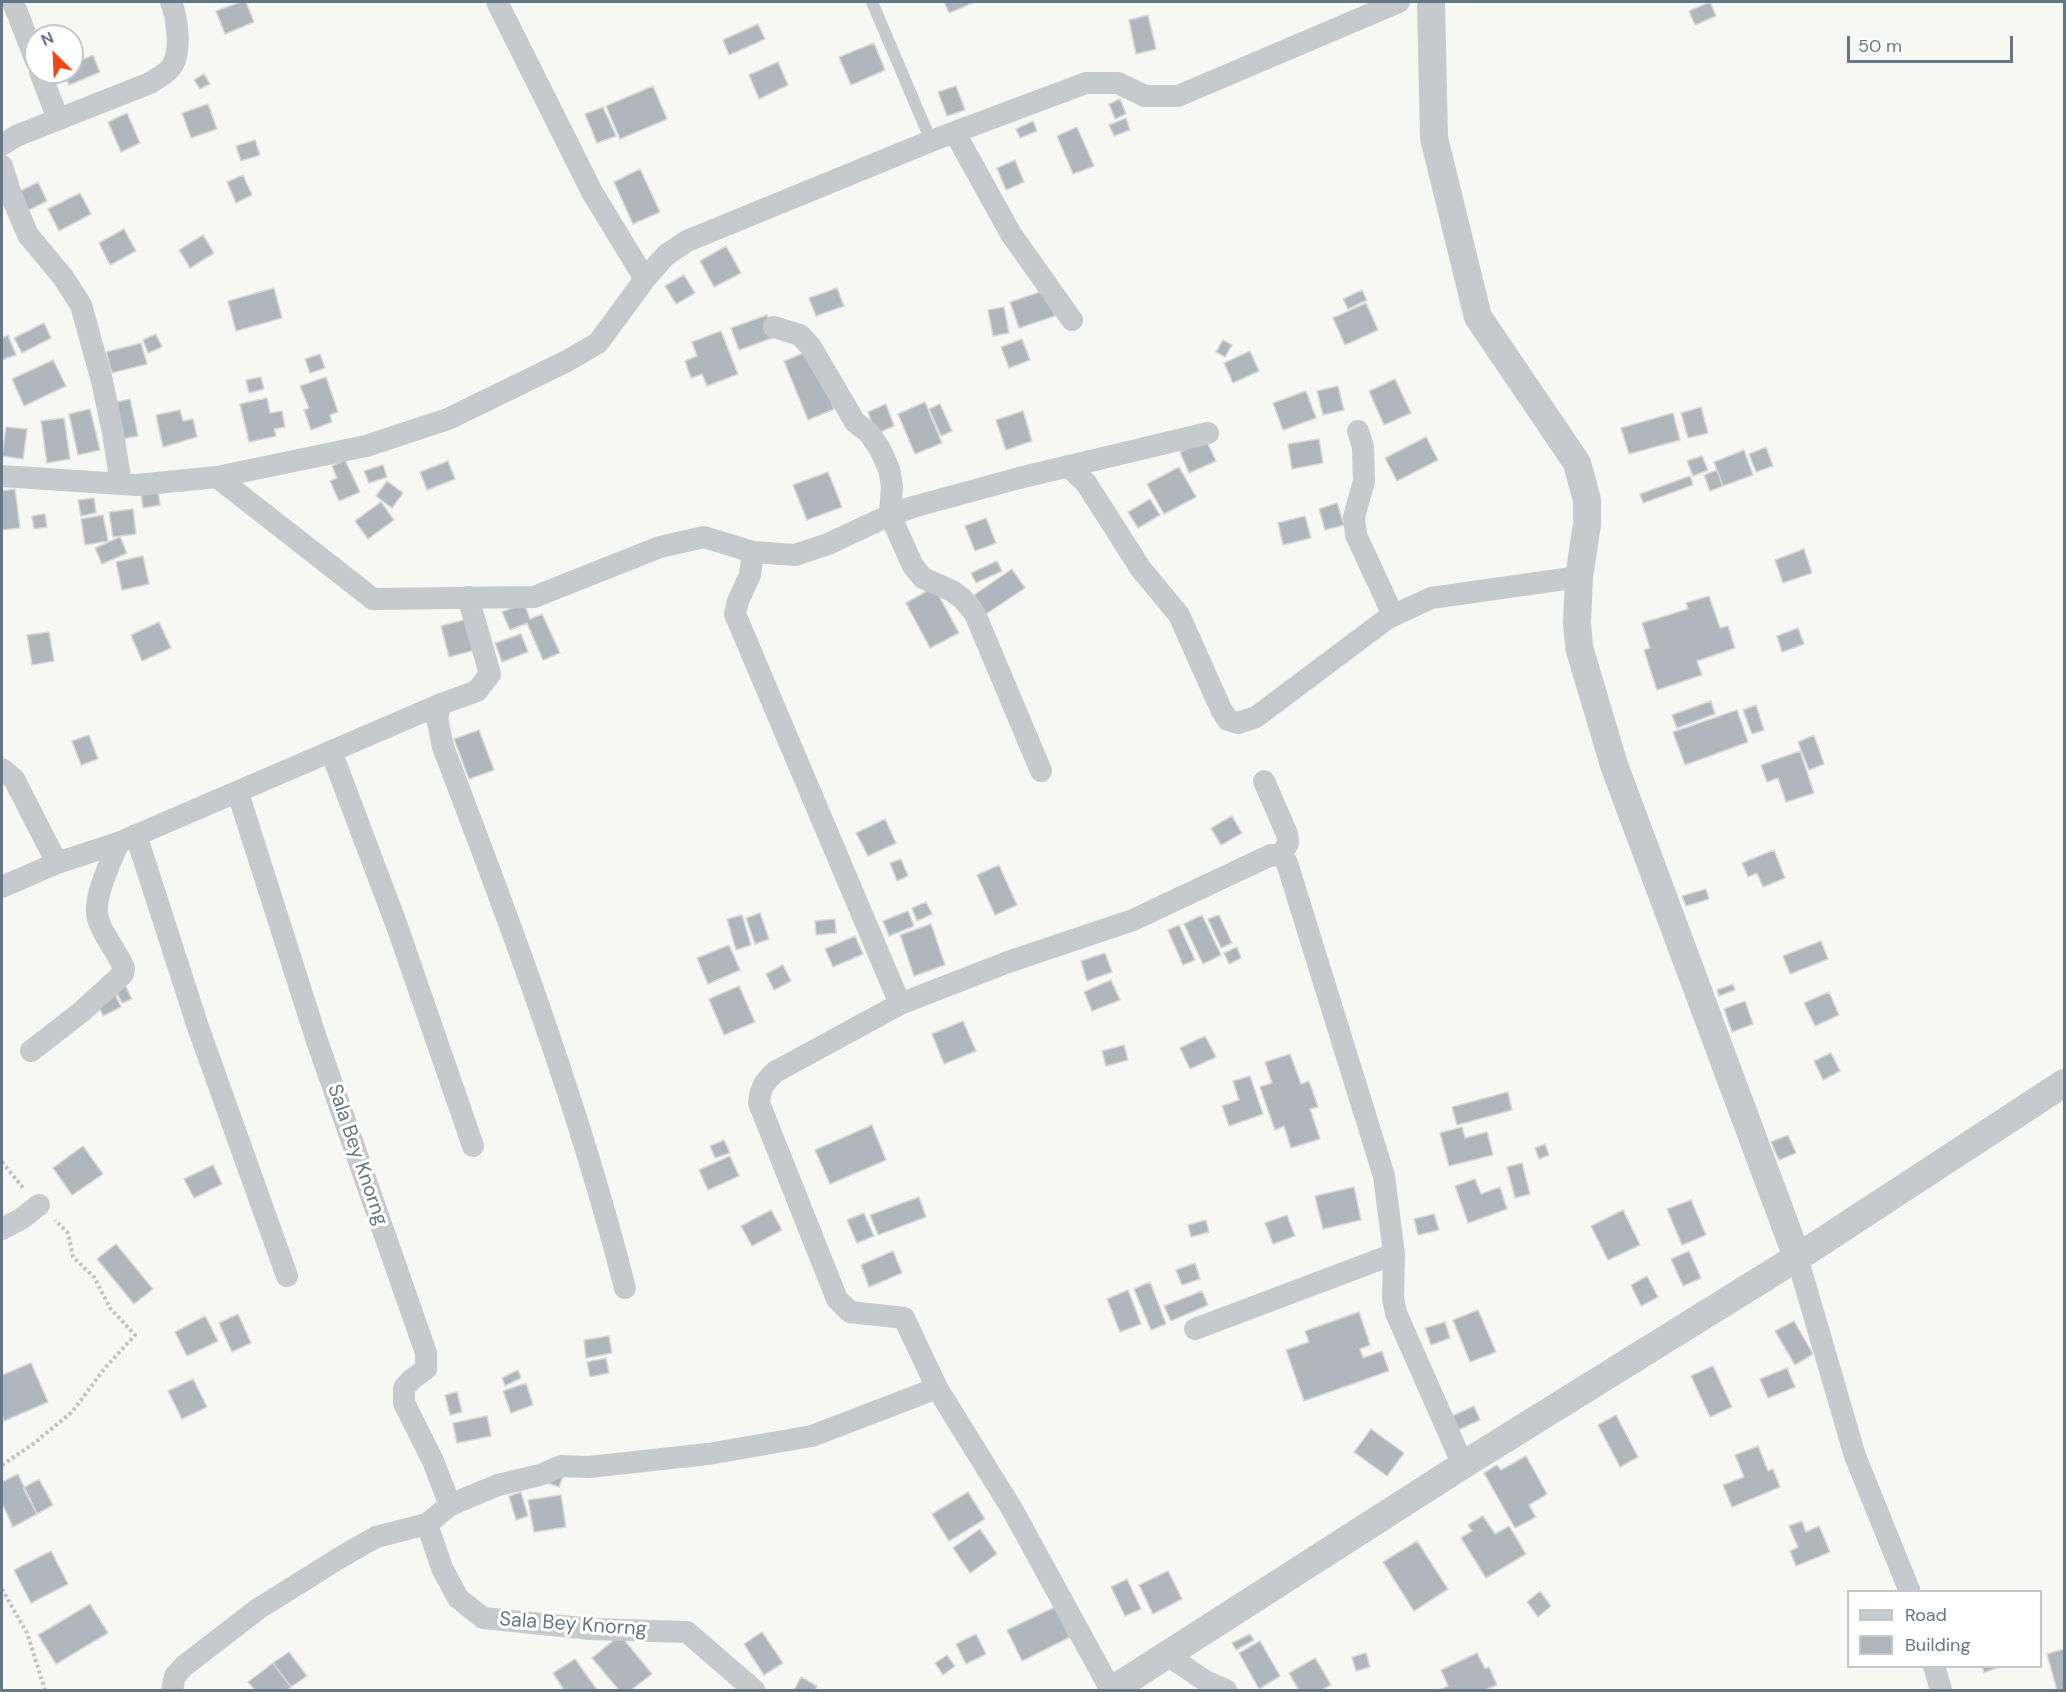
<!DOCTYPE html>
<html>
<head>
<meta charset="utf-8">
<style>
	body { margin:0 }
	#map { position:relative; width:2066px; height:1692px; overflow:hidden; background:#f7f7f3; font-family:"DM Sans",sans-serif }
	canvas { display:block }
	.frame { position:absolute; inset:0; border:3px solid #637787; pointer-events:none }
	.legend { position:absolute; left:1847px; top:1590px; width:195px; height:78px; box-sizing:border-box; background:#fff; border:2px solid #c1c9cf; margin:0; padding:8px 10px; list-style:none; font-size:18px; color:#637787 }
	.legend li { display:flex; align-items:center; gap:12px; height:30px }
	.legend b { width:30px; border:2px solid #c1c9cf }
	.north { position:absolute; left:24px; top:24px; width:60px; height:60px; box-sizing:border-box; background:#fff; border:2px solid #c1c9cf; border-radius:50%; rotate:336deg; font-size:16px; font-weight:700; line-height:24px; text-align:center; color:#637787 }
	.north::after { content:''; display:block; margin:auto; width:21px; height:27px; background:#f54715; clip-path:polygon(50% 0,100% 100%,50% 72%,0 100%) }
	.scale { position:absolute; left:1847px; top:36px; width:166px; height:27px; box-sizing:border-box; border:3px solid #637787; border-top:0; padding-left:8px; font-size:18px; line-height:21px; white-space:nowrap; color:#637787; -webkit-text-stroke:4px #fff; paint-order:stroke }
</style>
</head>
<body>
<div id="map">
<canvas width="2066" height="1692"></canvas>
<div class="frame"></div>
<ul class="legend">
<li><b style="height:8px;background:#c6cacd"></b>Road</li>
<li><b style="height:16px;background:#afb7bd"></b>Building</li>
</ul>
<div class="north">N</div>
<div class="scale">50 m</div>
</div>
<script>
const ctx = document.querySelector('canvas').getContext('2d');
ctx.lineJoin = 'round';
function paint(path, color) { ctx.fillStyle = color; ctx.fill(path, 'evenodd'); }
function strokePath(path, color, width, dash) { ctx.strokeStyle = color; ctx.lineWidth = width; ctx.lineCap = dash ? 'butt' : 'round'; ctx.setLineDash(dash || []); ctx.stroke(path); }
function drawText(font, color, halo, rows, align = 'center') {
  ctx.font = font + ' "DM Sans",sans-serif'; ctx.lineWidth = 6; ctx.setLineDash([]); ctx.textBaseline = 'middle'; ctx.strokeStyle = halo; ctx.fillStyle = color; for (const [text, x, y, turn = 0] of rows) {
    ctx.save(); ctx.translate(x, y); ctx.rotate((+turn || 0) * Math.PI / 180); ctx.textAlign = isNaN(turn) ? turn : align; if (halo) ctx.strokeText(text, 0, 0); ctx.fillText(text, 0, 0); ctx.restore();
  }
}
const building = new Path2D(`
	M241,2H246L254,22L225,34L216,11Z
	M944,2H975L949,13Z
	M1710,2L1716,16L1695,25L1689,11Z
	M1148,15L1156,49L1136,54L1129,20Z
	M758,24L765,39L729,55L723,40Z
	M874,43L885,70L851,85L839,57Z
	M93,55L100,72L69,85L63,72H72V64Z
	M778,62L788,85L759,99L749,75Z
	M204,74L210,84L200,89L194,80Z
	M653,86L667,119L620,139L606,106Z
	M956,86L965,110L947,116L938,92Z
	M1120,99L1126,114L1115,119L1109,104Z
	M208,104L217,129L191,138L182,113Z
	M603,107L616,136L597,143L585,114Z
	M127,113L140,143L121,152L108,122Z
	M1126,118L1130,130L1114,136L1109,125Z
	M1033,121L1037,131L1020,138L1016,129Z
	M1077,127L1094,166L1073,174L1057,136Z
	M255,140L260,155L241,161L236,146Z
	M1015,160L1024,182L1006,190L997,168Z
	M640,169L660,212L633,224L614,182Z
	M243,175L252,195L236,203L227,182Z
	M38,182L47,201L23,213L14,194Z
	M80,193L91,214L59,231L48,209Z
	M124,229L136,251L110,265L99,243Z
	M203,235L214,253L190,268L179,250Z
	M726,246L741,273L714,287L700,261Z
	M684,275L695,293L676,304L665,286Z
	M274,288L282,318L236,331L228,301Z
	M837,288L844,306L816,316L809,298Z
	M1046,290L1055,316L1019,328L1010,302Z
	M1362,290L1367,300L1348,309L1343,299Z
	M1366,303L1378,330L1345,345L1333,318Z
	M1004,307L1009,333L993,336L988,310Z
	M767,315L775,337L739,350L731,328Z
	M44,323L51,338L22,353L14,338Z
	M721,331L738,374L707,386L702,374L691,378L685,361L697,356L692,342Z
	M156,334L162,347L148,353L143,340Z
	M8,335L16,355L2,360V338Z
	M1022,339L1030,360L1009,368L1001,347Z
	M1223,340L1232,345L1225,357L1216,352Z
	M141,343L147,364L112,373L106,352Z
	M811,350L834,409L808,420L784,361Z
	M1250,351L1259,371L1233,383L1224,363Z
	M320,354L325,368L310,373L305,359Z
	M53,360L66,386L24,406L12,379Z
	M261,377L264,389L249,393L246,380Z
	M326,377L338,412L330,415L332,422L311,430L304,410L309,408L300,386Z
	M1395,379L1411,413L1384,425L1369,391Z
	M1338,386L1344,410L1323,415L1317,391Z
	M1306,391L1316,418L1283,430L1273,403Z
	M267,398L270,413L282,411L285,427L274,429L276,436L249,442L240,404Z
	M130,399L138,436L117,440L109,404Z
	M925,402L942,443L915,454L898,414Z
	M886,404L894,426L876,434L868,412Z
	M940,404L952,431L941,436L929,409Z
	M1701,407L1708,433L1688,438L1681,413Z
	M90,409L100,450L78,455L69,414Z
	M180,410L183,421L193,419L197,437L163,447L156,415Z
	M1023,411L1032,441L1006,450L996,420Z
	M1673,413L1680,440L1629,454L1621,428Z
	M64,418L70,459L47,463L41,421Z
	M6,427L27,429L23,459L2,456Z
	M1426,437L1438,460L1397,481L1385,458Z
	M1319,439L1323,463L1292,469L1288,444Z
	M1206,440L1216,461L1189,473L1180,452Z
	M1766,447L1773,466L1756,472L1749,454Z
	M1744,450L1753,475L1723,486L1714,462Z
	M1702,456L1708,470L1693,476L1687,461Z
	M345,460L360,492L339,501L330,481L337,478L332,466Z
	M448,461L455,479L427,490L420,472Z
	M383,465L387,477L369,483L364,471Z
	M1179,467L1196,497L1164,514L1147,484Z
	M1717,470L1723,486L1710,491L1704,475Z
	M828,472L842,507L807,520L793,485Z
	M1690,476L1693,485L1643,503L1640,494Z
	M387,481L403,493L392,508L376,496Z
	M15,489L20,528L2,530V491Z
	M158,491L160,505L143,508L141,494Z
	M94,498L96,513L81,516L78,500Z
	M1150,499L1160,515L1138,528L1128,512Z
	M381,502L394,520L368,539L355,521Z
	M1337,503L1344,525L1325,530L1319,509Z
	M133,509L136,534L113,537L109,512Z
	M45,514L47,527L34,529L32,516Z
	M103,515L108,541L85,545L81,519Z
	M1305,516L1311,538L1283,545L1278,523Z
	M986,518L996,543L975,551L965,526Z
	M120,537L127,553L102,564L95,548Z
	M1804,549L1812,573L1783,583L1775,560Z
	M143,556L149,584L122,590L116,562Z
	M997,561L1002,571L976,583L971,573Z
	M1012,569L1025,588L986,614L974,595Z
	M934,587L959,633L930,648L906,603Z
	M1709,596L1720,628L1728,626L1735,648L1697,661L1702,675L1657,690L1644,650L1650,648L1642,623L1688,609L1686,603Z
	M524,603L530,619L542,614L560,653L543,660L527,623L510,630L502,612Z
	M471,618L479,649L449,657L441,626Z
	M159,622L171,648L142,661L131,635Z
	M1798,628L1804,644L1782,652L1777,636Z
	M49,632L54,661L32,665L27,635Z
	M521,634L528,652L502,662L495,643Z
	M1711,701L1715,714L1677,728L1672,715Z
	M1756,705L1764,730L1752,734L1743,710Z
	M1737,710L1748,742L1685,765L1673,732Z
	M479,730L494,770L469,779L454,739Z
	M89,735L98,759L81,765L72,741Z
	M1814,735L1824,764L1809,770L1798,742Z
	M1800,751L1814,793L1786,802L1778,778L1767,782L1761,765Z
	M1232,816L1242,833L1221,845L1211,828Z
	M885,819L896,843L868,856L856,833Z
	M1774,850L1785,878L1763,887L1757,873L1748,877L1742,863Z
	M901,859L908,876L897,881L890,863Z
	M999,865L1017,905L995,915L977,875Z
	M1706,889L1709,899L1686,906L1682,896Z
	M926,902L932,914L917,921L912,908Z
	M908,911L914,926L889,936L883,921Z
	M760,913L769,939L755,944L746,918Z
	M742,915L751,945L736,950L727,919Z
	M1202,915L1221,955L1203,964L1184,924Z
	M1219,915L1232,943L1221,948L1208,919Z
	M835,919L836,933L816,935L815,921Z
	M931,924L945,965L914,976L900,935Z
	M1179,925L1195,960L1183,965L1168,930Z
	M855,936L863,954L833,967L825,949Z
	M1821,941L1828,959L1790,974L1783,956Z
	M729,945L740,970L708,984L697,958Z
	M1237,947L1241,958L1229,964L1224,953Z
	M1105,953L1112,972L1087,981L1081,961Z
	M783,965L791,981L774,990L766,974Z
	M1111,980L1120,1000L1092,1011L1084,992Z
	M124,983L132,999L122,1003L114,988Z
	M1733,984L1735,990L1719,996L1717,990Z
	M739,986L755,1022L724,1035L709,999Z
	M114,992L121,1007L103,1016L96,1000Z
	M1829,992L1839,1015L1815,1026L1804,1003Z
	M1745,1001L1753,1024L1732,1032L1724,1009Z
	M963,1021L976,1051L944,1064L932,1034Z
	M1205,1036L1216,1057L1190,1069L1180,1048Z
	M1124,1045L1128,1060L1106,1066L1102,1051Z
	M1831,1053L1840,1071L1823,1080L1814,1061Z
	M1290,1054L1301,1084L1309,1081L1318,1107L1310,1109L1320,1139L1291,1148L1284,1126L1275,1130L1260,1087L1272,1083L1265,1062Z
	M1250,1076L1263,1114L1229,1126L1222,1106L1239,1100L1233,1081Z
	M1508,1092L1512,1110L1457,1125L1452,1107Z
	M872,1125L886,1160L830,1184L815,1150Z
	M1462,1127L1465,1138L1487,1132L1493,1155L1449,1166L1440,1133Z
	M1788,1135L1796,1153L1779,1160L1771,1142Z
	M724,1140L730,1153L715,1158L710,1146Z
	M1545,1144L1549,1155L1539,1159L1535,1148Z
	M83,1146L103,1174L72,1195L53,1168Z
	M730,1156L739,1176L708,1190L699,1170Z
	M1522,1163L1530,1194L1515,1198L1507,1167Z
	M213,1165L222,1184L194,1198L184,1179Z
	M1475,1179L1481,1194L1500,1187L1507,1209L1468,1223L1455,1186Z
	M1354,1187L1361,1220L1323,1229L1315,1196Z
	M919,1197L926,1217L878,1235L870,1215Z
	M1691,1200L1706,1235L1682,1245L1667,1209Z
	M771,1210L782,1230L752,1246L741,1226Z
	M1623,1210L1640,1245L1608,1260L1591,1226Z
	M864,1213L874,1236L857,1243L847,1220Z
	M1434,1214L1439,1230L1418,1235L1414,1219Z
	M1287,1215L1295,1236L1273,1244L1265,1223Z
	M1206,1220L1209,1232L1191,1237L1188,1225Z
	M116,1244L153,1289L134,1304L97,1259Z
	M893,1251L902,1273L869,1287L861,1265Z
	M1689,1251L1701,1278L1683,1286L1671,1259Z
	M1195,1263L1200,1279L1182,1285L1176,1270Z
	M1647,1276L1658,1297L1641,1306L1631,1285Z
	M1150,1282L1166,1324L1151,1330L1134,1289Z
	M1128,1290L1141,1324L1120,1332L1107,1299Z
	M1202,1291L1208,1305L1171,1321L1164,1306Z
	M1478,1310L1496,1352L1470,1362L1453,1320Z
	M1359,1312L1370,1345L1360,1349L1363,1358L1382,1351L1389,1371L1304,1401L1286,1350L1309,1342L1305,1331Z
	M238,1314L251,1343L232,1352L219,1323Z
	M205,1316L218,1341L187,1356L175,1332Z
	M1794,1321L1813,1354L1795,1365L1775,1331Z
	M1445,1322L1450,1338L1431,1345L1425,1328Z
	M609,1336L612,1353L586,1358L584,1340Z
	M606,1358L609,1373L590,1377L587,1362Z
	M31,1363L48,1402L4,1421L2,1415V1375Z
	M1713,1366L1732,1407L1710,1417L1691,1376Z
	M1787,1368L1795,1387L1768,1398L1760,1379Z
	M518,1370L521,1378L505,1386L502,1378Z
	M193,1379L207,1407L182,1419L168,1391Z
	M526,1383L533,1405L511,1413L503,1391Z
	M457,1392L462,1412L450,1415L445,1395Z
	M1474,1406L1480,1420L1458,1430L1452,1416Z
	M1616,1415L1638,1457L1620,1467L1598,1425Z
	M487,1416L491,1436L457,1443L453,1423Z
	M1371,1429L1404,1453L1387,1476L1354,1452Z
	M1758,1446L1768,1471L1773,1469L1780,1487L1732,1507L1723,1485L1744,1477L1735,1455Z
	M1526,1456L1547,1494L1529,1505L1536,1517L1515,1528L1484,1473L1497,1465L1501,1470Z
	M18,1474L37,1514L13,1527L2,1503V1482Z
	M564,1474L559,1487L548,1483Z
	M39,1479L53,1505L37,1514L23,1488Z
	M521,1492L528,1516L516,1520L509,1496Z
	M968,1492L985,1519L949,1541L932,1514Z
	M561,1495L566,1527L534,1532L528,1500Z
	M1483,1516L1495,1534L1509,1526L1526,1554L1486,1578L1461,1538L1472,1531L1468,1525Z
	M1802,1521L1806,1532L1819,1526L1830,1552L1796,1566L1790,1551L1798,1547L1789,1526Z
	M980,1529L997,1554L970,1573L953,1548Z
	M1417,1541L1448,1589L1414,1611L1383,1562Z
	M51,1551L68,1584L31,1603L14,1570Z
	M1168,1571L1182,1599L1153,1614L1139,1585Z
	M1127,1579L1141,1609L1125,1616L1111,1587Z
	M1540,1591L1551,1606L1538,1617L1527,1602Z
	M90,1604L108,1633L56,1664L38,1635Z
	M1055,1607L1070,1637L1022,1661L1007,1630Z
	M762,1632L783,1663L764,1675L744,1644Z
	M976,1634L986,1654L966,1664L956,1644Z
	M1250,1634L1254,1640L1236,1650L1232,1643Z
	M620,1635L652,1674L631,1690H619L592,1658Z
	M1260,1641L1280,1676L1259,1689L1239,1653Z
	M2064,1649V1690H2057L2047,1654Z
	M289,1652L307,1676L291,1687L273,1663Z
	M1366,1653L1370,1667L1356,1671L1352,1657Z
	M1477,1653L1485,1669L1489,1667L1497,1685L1485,1690H1439L1448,1686L1441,1670Z
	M947,1655L955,1666L943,1675L935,1663Z
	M1315,1658L1331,1685L1321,1690H1299L1289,1673Z
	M575,1659L597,1690H564L553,1673Z
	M273,1663L291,1687L287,1690H255L248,1682Z
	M1982,1666H2001L1984,1673Z
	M801,1677L817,1686L815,1690H794Z`);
paint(building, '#afb7bd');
strokePath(building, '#d8d8d6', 1.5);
strokePath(new Path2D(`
	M2,1162L24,1189
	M2,1465L33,1444L72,1412L104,1369L135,1335L110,1308L94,1277L73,1257L68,1233L55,1220
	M2,1589L27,1633L45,1690`), '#bfc2c4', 4, [3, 3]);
strokePath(new Path2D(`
	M872,2L931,141`), '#c6cacd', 12);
strokePath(new Path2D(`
	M13,2L36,61
	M497,2L592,192L645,279
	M40,72L58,119
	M955,133L1011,234L1072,320
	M2,145L16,136L150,83C157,78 167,74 172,66C182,51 177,17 171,2
	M2,166L11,195L28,235L63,277L81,305L102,381L113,433L121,484
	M774,327L800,335L811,347L855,422L869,433L880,449L889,469L892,486L890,515L913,566L923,578L952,591L963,599L975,614L1041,771
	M1358,431L1363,447L1364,481L1354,517L1356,535L1393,615
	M1068,466L1086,483L1141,569L1179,615L1221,709L1228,720L1238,723L1256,717L1388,618L1431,598L1579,577
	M2,476L137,485L217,477L366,446L448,419L567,361L598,343L645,279L666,255L687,241L931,141L1086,83H1118L1145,96H1178L1399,2
	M217,477L373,599L534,597L660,547L704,537L753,552L795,555L828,544L890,515L913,507L1019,478L1208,433
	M753,552L750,575L738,601L735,614L900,1004
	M441,704L437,718L443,747C511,925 578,1103 625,1288
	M331,751L397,926L473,1146
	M2,769L14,779L57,863L118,843L441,704L477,691L490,674L468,597
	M1264,781L1287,834L1288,843L1281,856
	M238,793L316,1038L426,1353V1369L411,1380L404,1388V1403L433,1461L450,1505
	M136,835L198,1027L287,1276
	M2,887L57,863
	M31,1051L80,1013L123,974L124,968C117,951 103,936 98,919C92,898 111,863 118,843
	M2,1229L21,1219L39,1205
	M1797,1257L1855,1456L1910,1592
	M1195,1329L1394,1254
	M427,1524L442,1568L458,1598L483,1618L591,1629L687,1632L754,1690
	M1167,1655L1207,1682L1226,1690
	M1934,1666L1941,1690
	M172,1690L175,1676L184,1666L258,1609L341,1557L376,1537L427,1524L450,1505L498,1485L540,1475L561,1466L589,1467L708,1454L812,1436L937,1388
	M1111,1690L1012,1509L937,1388L904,1318L850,1312L837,1299L759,1103C760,1089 764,1082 775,1072L900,1004L1008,962L1133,920L1271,855L1281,856L1287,863L1384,1176L1394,1254L1393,1298L1396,1313L1463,1465`), '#c6cacd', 22);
strokePath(new Path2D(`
	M1431,2L1434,138L1478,317L1577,463L1587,500V524L1579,577L1577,622L1579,647L1614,765L1797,1257
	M1112,1690L1463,1465L1809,1250L2064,1083`), '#c6cacd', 28);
drawText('20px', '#637787', '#fff', [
	["Sala Bey Knorng",357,1155,71],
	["Sala Bey Knorng",573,1625,4]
]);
</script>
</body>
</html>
